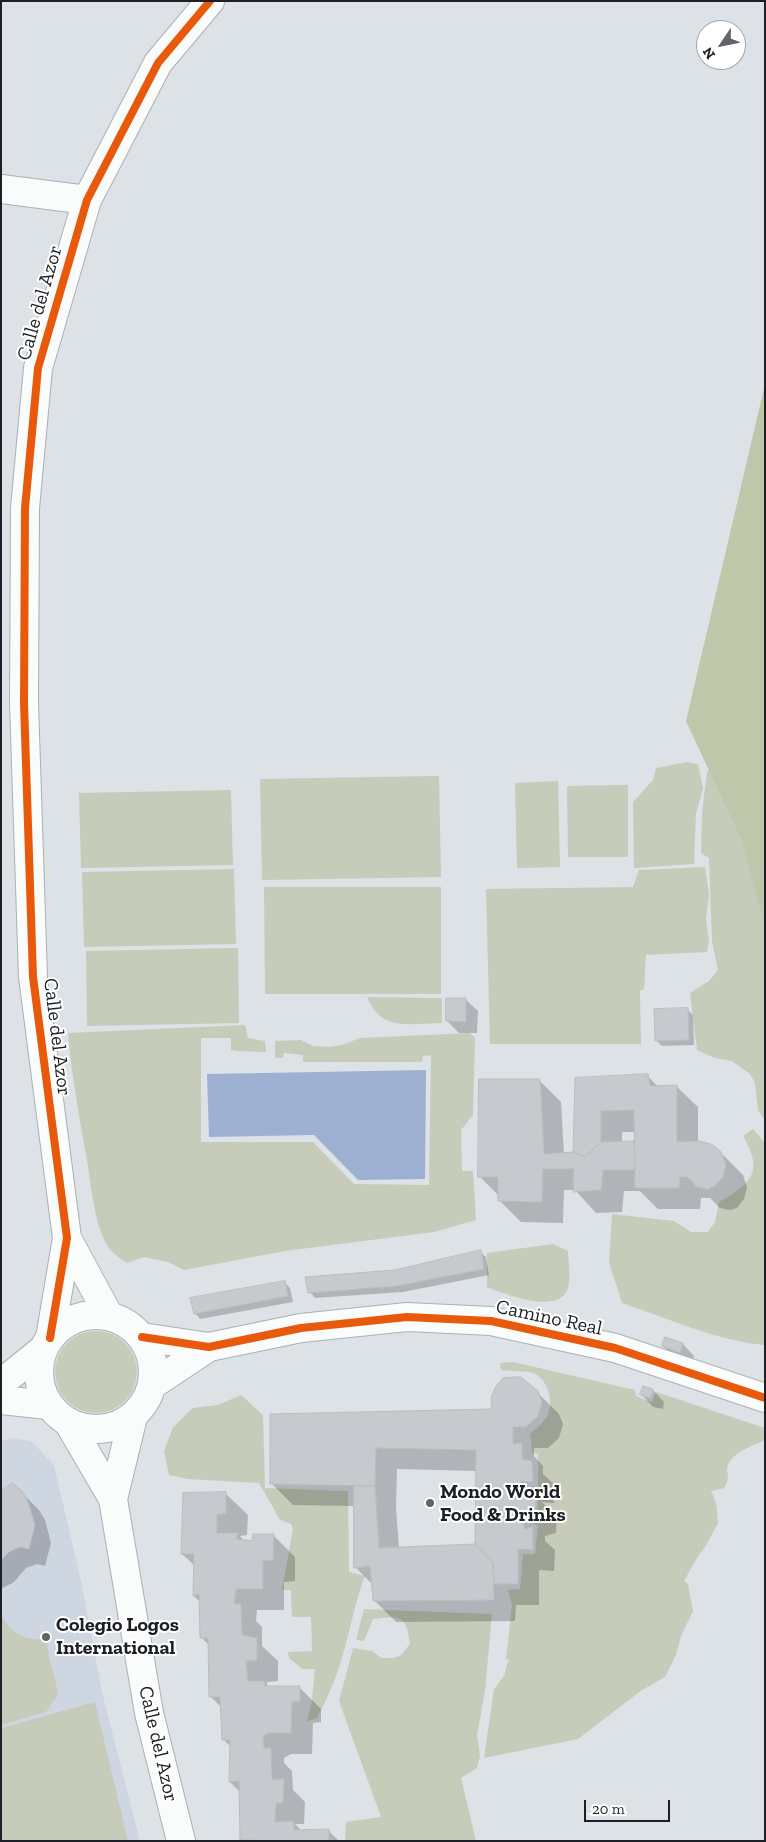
<!DOCTYPE html>
<html>
<head>
<meta charset="utf-8">
<style>
	body { margin:0 }
	#map { position:relative; width:766px; height:1842px; overflow:hidden; background:#dde2e7; font-family:"Zilla Slab",serif }
	canvas { display:block }
	.frame { position:absolute; inset:0; border:2px solid #1c1f23; pointer-events:none }
	.north { position:absolute; left:696px; top:20px; width:50px; height:50px; box-sizing:border-box; background:#fff; border:1px solid #a4a5a7; border-radius:50%; rotate:236deg; font-size:14px; font-weight:700; line-height:20px; text-align:center; color:#1c1f23 }
	.north::after { content:''; display:block; margin:auto; width:18px; height:22px; background:#606368; clip-path:polygon(50% 0,100% 100%,50% 72%,0 100%) }
	.scale { position:absolute; left:584px; top:1800px; width:86px; height:22px; box-sizing:border-box; border:2px solid #1c1f23; border-top:0; padding-left:6px; font-size:15px; line-height:18px; white-space:nowrap; color:#1c1f23; -webkit-text-stroke:4px #fff; paint-order:stroke }
</style>
</head>
<body>
<div id="map">
<canvas width="766" height="1842"></canvas>
<div class="frame"></div>
<div class="north">N</div>
<div class="scale">20 m</div>
</div>
<script>
const ctx = document.querySelector('canvas').getContext('2d');
ctx.lineJoin = 'round';
function paint(path, color) { ctx.fillStyle = color; ctx.fill(path, 'evenodd'); }
function strokePath(path, color, width, dash) { ctx.strokeStyle = color; ctx.lineWidth = width; ctx.lineCap = dash ? 'butt' : 'round'; ctx.setLineDash(dash || []); ctx.stroke(path); }
function drawText(font, color, halo, rows, align = 'center') {
  ctx.font = font + ' "Zilla Slab",serif'; ctx.lineWidth = 4; ctx.setLineDash([]); ctx.textBaseline = 'middle'; ctx.strokeStyle = halo; ctx.fillStyle = color; for (const [text, x, y, turn = 0] of rows) {
    ctx.save(); ctx.translate(x, y); ctx.rotate((+turn || 0) * Math.PI / 180); ctx.textAlign = isNaN(turn) ? turn : align; if (halo) ctx.strokeText(text, 0, 0); ctx.fillText(text, 0, 0); ctx.restore();
  }
}
paint(new Path2D(`
	M13,1438L31,1441L54,1465L81,1581L102,1692L140,1841H1V1441Z`), '#ced6e1');
paint(new Path2D(`
	M687,762L698,764L703,788L696,814L694,864L634,868L633,802L653,780L656,768Z
	M765,762V1120L758,1111L755,1083L750,1074L732,1061L715,1058L697,1050L690,993L709,981L718,970L712,941L709,858L701,853L702,813L707,772L717,763Z
	M439,776L441,877L262,880L260,779Z
	M558,781L560,867L517,868L515,783Z
	M628,785V857H568L567,786Z
	M231,790L233,865L81,868L79,793Z
	M705,867L709,895L706,919L709,941L707,952L646,955L644,989L640,991L641,1044H490L486,889L633,887L639,870Z
	M234,869L236,944L84,947L82,872Z
	M264,887H441V994H265Z
	M238,948L239,1023L87,1026L86,951Z
	M367,997L442,998V1023C410,1023 382,1033 367,997Z
	M245,1025L248,1038L265,1041L266,1052L237,1051L231,1050V1038H201V1142H313L354,1184L429,1185L431,1055L423,1056L422,1062H303V1055L284,1053L283,1058H275V1041L301,1040L313,1046L328,1047L342,1045L360,1038L470,1033L475,1038L473,1115L461,1130L462,1171H473L476,1220L434,1232L285,1251L184,1270L168,1262L144,1257L127,1263C120,1259 114,1254 109,1248C96,1231 91,1188 88,1166C80,1122 72,1078 68,1033Z
	M753,1129L765,1143V1345C717,1341 667,1318 622,1303L609,1262L612,1214L674,1221L691,1232H708L715,1222L719,1202C752,1183 764,1172 743,1136Z
	M553,1244L568,1251C568,1263 573,1284 565,1294C550,1312 505,1294 487,1287V1253Z
	M55 1372a41 41 0 1 1 82 0a41 41 0 1 1-82 0Z
	M513,1362L635,1390L636,1396L652,1402L656,1392L765,1428V1440C753,1446 733,1452 728,1465C725,1474 732,1475 724,1488L711,1491L716,1503L718,1523L705,1547L697,1558L684,1581L688,1584L693,1611L681,1636L676,1655L665,1677L642,1690L578,1739L484,1758L494,1689L504,1676L509,1659L506,1660L512,1605L508,1590L520,1589L523,1554H535L538,1526L531,1522L530,1517L538,1513V1454L532,1453L530,1434C536,1428 545,1422 548,1414C554,1400 547,1378 533,1373C525,1370 510,1372 501,1370L500,1363Z
	M241,1395L263,1415L265,1488L348,1491L349,1572L365,1576C354,1605 349,1635 340,1665C334,1683 326,1701 317,1718L307,1722L312,1700L315,1669H302L289,1658L288,1652L312,1651L311,1617H292L291,1590H282L293,1529L291,1524L280,1520L259,1483L188,1479L169,1475L164,1451L173,1427L193,1408L218,1405Z
	M364,1609L492,1614L485,1691L477,1735L480,1756L477,1768L461,1778L476,1841H345L346,1822L381,1817L339,1701L353,1648L372,1651L381,1658H394L400,1656L410,1644C406,1615 401,1616 373,1619L364,1641L356,1640Z
	M1,1616C16,1638 22,1638 47,1640C47,1659 56,1676 58,1695L46,1712L1,1725Z
	M95,1702L128,1841H1V1728Z`), '#c6cbba');
paint(new Path2D(`
	M765,384V925L742,841L686,721Z`), '#bfc6aa');
paint(new Path2D(`
	M426,1070L425,1179L358,1180L314,1135L209,1137L207,1074Z`), '#9db0d2');
paint(new Path2D(`
	M466,1000L478,1011L477,1033H459L447,1021Z
	M687,1009L693,1015L694,1045L662,1046L656,1040Z
	M647,1075L658,1087L676,1086L698,1107V1143L720,1152L743,1175L747,1187L744,1199L737,1208L730,1210L720,1208L710,1198H701L700,1209H658L640,1191H624L622,1212L596,1213L575,1190H564L563,1223L521,1222L499,1200V1196L479,1176L539,1080L561,1102L564,1154L574,1153L576,1080ZM622,1132H635L636,1142H622Z
	M480,1252L486,1257L489,1275L403,1292L315,1298L310,1292Z
	M284,1282L290,1288L293,1302L200,1319L195,1313Z
	M666,1338L683,1344L694,1356L692,1364L675,1358L663,1346Z
	M644,1388L653,1390L664,1402L663,1409L653,1407L642,1395Z
	M537,1392L559,1414L563,1424L559,1438L548,1448H534V1456L543,1466V1474L553,1483L554,1503L542,1502L557,1517L556,1533L545,1536V1541L555,1550L554,1571L539,1570V1605H516L515,1621L396,1622L374,1600L373,1585L356,1568V1506L293,1505L271,1483V1416L493,1410ZM397,1469L477,1471L476,1545L399,1548L396,1508Z
	M21,1492L39,1510L45,1520L51,1543L45,1566L37,1564L26,1568L14,1582L1,1589V1493Z
	M226,1494L248,1515L247,1535L240,1536L245,1542H254L273,1535L295,1557V1581L284,1582V1610H257L256,1621L262,1627V1646L278,1661V1681L267,1682V1685L269,1687H299L321,1709V1722L313,1723L312,1754H291L284,1758V1763L292,1771L293,1790L305,1802L304,1824H295L302,1831L328,1830L339,1841L241,1840L240,1792L230,1782L231,1747L223,1739L222,1708L211,1697L210,1646L201,1637V1603L194,1596L195,1566L182,1554Z`), '#0003');
const building = new Path2D(`
	M446,998H466V1022L446,1021Z
	M688,1008L689,1040L655,1041L654,1009Z
	M648,1074L650,1086L677,1085V1142L700,1141L713,1145L721,1152L726,1165L723,1177L715,1186L708,1189L697,1187L688,1177H680L679,1188H635L634,1110L601,1111V1142L585,1157L573,1152L575,1078Z
	M479,1079H540L544,1154L573,1152L585,1157L601,1142L634,1141L635,1170H603L601,1190L573,1192L574,1169H543L542,1202L498,1201V1177H478Z
	M481,1250L484,1269L397,1286L308,1293L305,1277L395,1270Z
	M285,1281L288,1296L194,1314L190,1298Z
	M665,1337L683,1343L680,1353L662,1346Z
	M521,1377L538,1391L542,1402L538,1416L526,1427H513V1444L522,1443V1459L532,1461L533,1482L521,1481V1492L536,1494L535,1512L524,1515V1529L533,1527V1550L518,1549V1584H494L493,1563L475,1544L476,1450L376,1448L375,1486L270,1484V1414L492,1409L491,1398L495,1388L503,1378Z
	M643,1386L653,1389L651,1398L640,1395Z
	M13,1483L22,1491L28,1502L35,1525L29,1549L20,1547L9,1552L1,1560V1491Z
	M354,1486H375L379,1548L475,1544L493,1563L494,1600L373,1601L370,1566L354,1568Z
	M226,1492V1513L217,1515V1533H238L236,1539L252,1541L253,1534H274L273,1560L263,1561V1589H236L234,1604H241L242,1635L257,1638V1660L246,1661L248,1681H264L265,1686H300V1701L292,1702L291,1733H269L263,1736L264,1748H271L272,1780L284,1779L283,1803H276L275,1822L294,1821V1830L329,1829V1841L240,1840L239,1781L229,1782L230,1740H222L220,1697H209L208,1638H200L199,1594L193,1596L194,1554H181L183,1493Z`);
paint(building, '#c6cace');
strokePath(building, '#b9bdc0', 1);
const street = new Path2D(`
	M1,189L87,200
	M67,1238L109,1316
	M50,1338L67,1238L33,977L24,703L25,508L38,368L87,200L158,63L210,1
	M1,1380L10,1376L42,1350
	M1,1400L48,1405
	M68,1422L113,1499L149,1713L181,1841
	M113,1499L133,1417`);
const secondary = new Path2D(`
	M39 1372a57 57 0 1 1 114 0a57 57 0 1 1-114 0Z
	M142,1337L209,1347L301,1328L407,1317L491,1321L615,1348L765,1398
	M152,1385L209,1347`);
strokePath(street, '#acafb4', 30);
strokePath(secondary, '#acafb4', 30);
strokePath(street, '#fafbfb', 28);
strokePath(secondary, '#fafbfb', 28);
strokePath(new Path2D(`
	M142,1337L209,1347L301,1328L407,1317L491,1321L615,1348L765,1398
	M50,1338L67,1238L33,977L24,703L25,508L38,368L87,200L158,63L210,1`), '#e8590c', 8);
for (const [x, y, r, color] of [
	[430,1503,5,"#606368"],
	[46,1637,5,"#606368"]
]) { const dot = new Path2D(); dot.arc(x, y, r, 0, 2 * Math.PI); ctx.fillStyle = color; ctx.fill(dot); strokePath(dot, '#fff', 2); }
drawText('20px', '#1c1f23', '#fff', [
	["Calle del Azor",40,303,-74],
	["Calle del Azor",57,1037,83],
	["Camino Real",549,1318,12],
	["Calle del Azor",158,1744,77]
]);
drawText('bold 20px', '#1c1f23', '#fff', [
	["Mondo World",440,1492],
	["Food & Drinks",440,1515],
	["Colegio Logos",56,1625],
	["International",56,1648]
], 'left');
</script>
</body>
</html>
